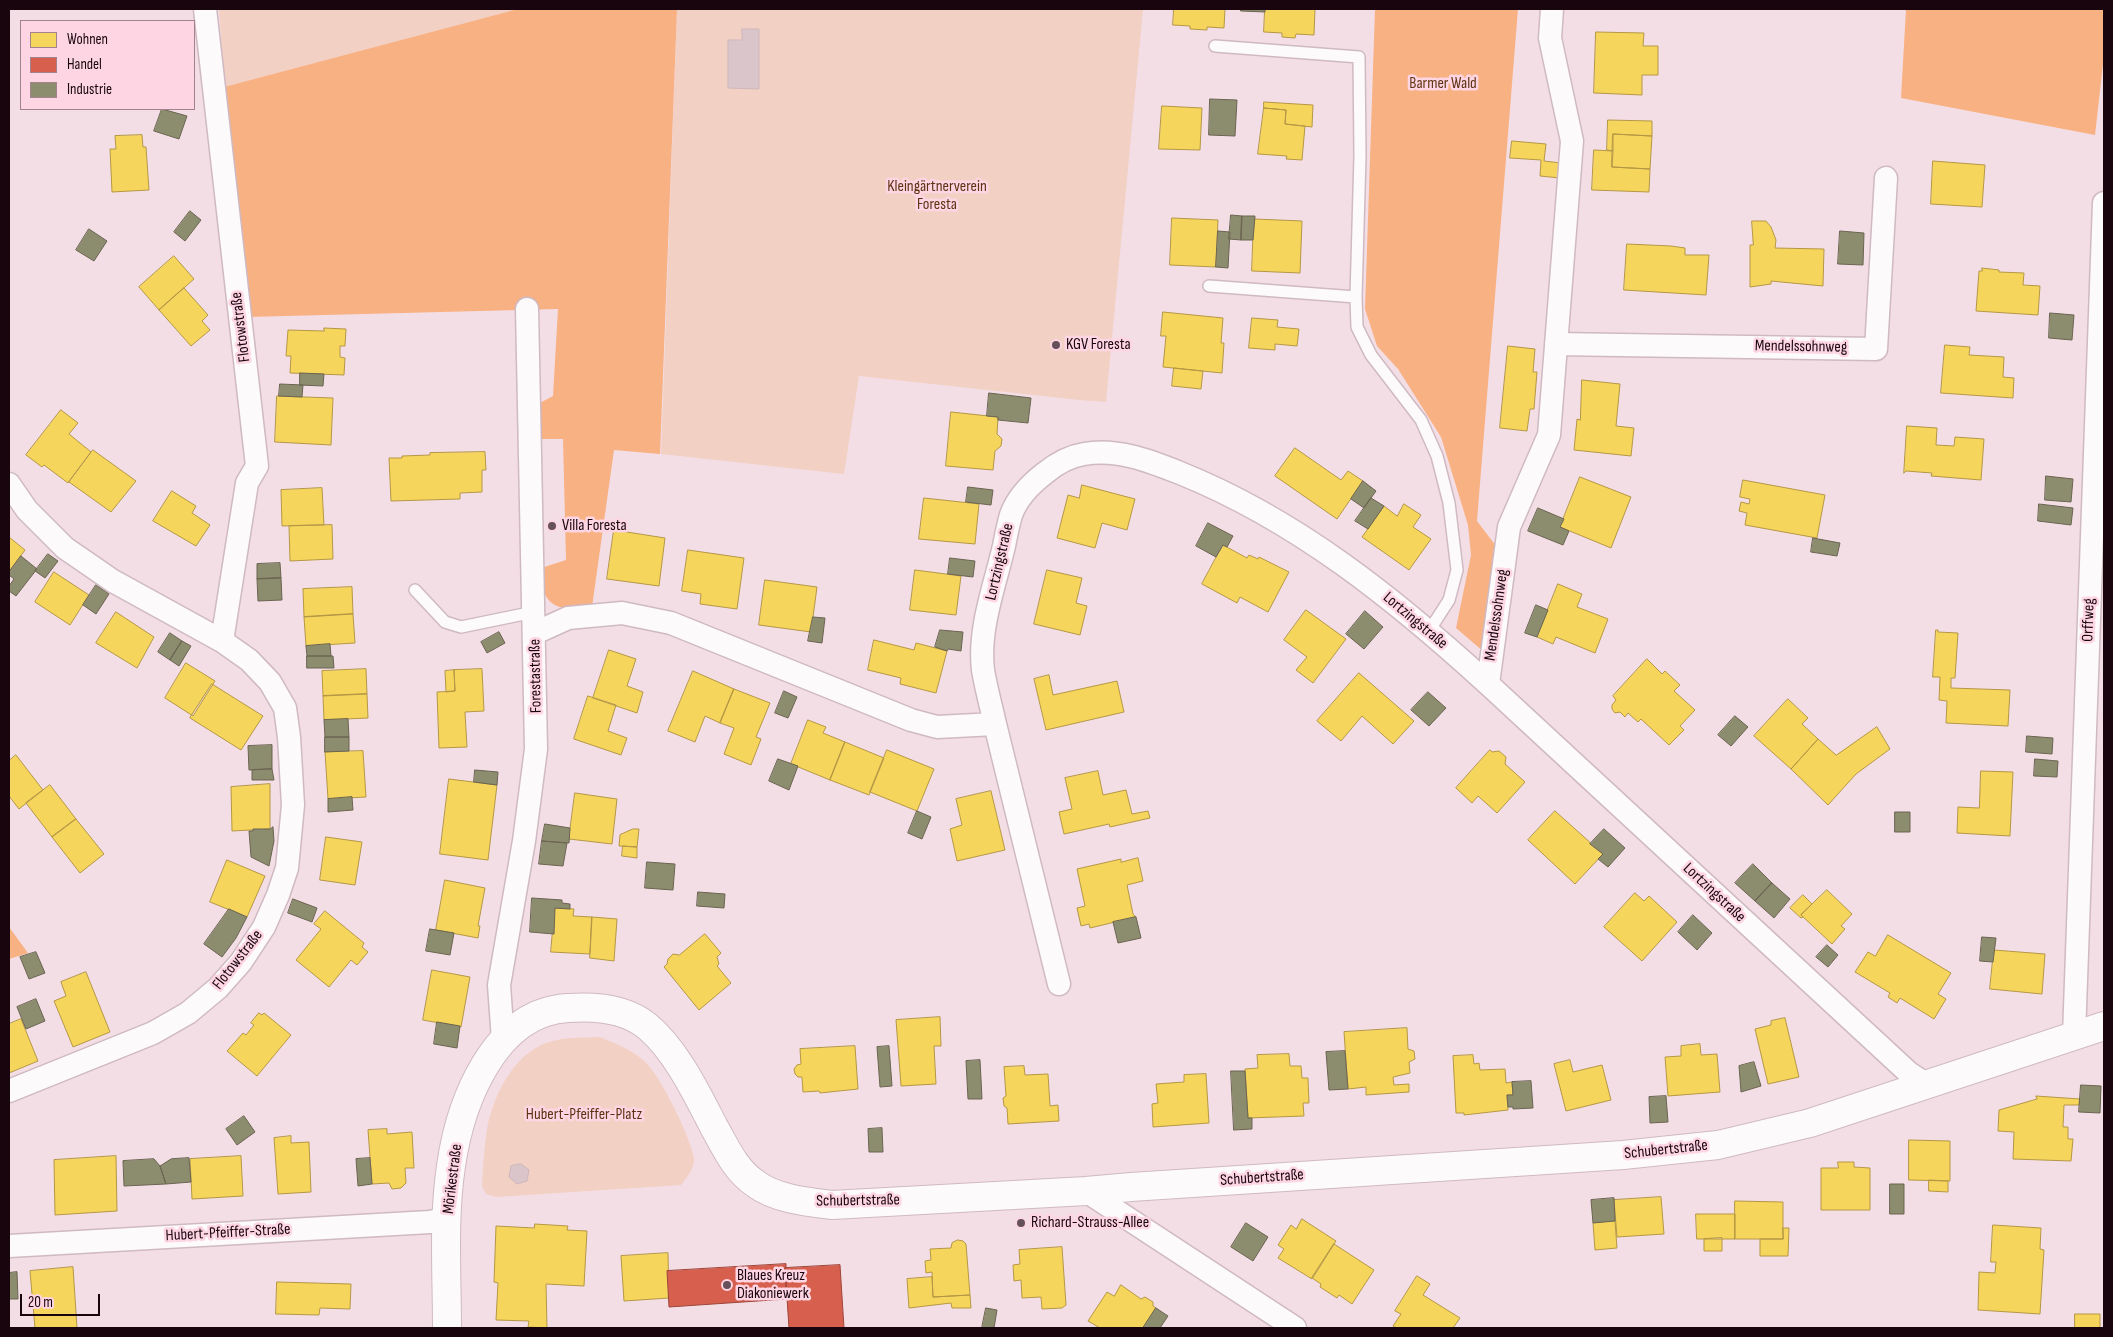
<!DOCTYPE html>
<html>
<head>
<meta charset="utf-8">
<style>
	body { margin:0 }
	#map { position:relative; width:2113px; height:1337px; overflow:hidden; background:#f4dee6; font-family:"Sofia Sans Condensed",sans-serif }
	canvas { display:block }
	.frame { position:absolute; inset:0; border:10px solid #19050e; pointer-events:none }
	.legend { position:absolute; left:20px; top:20px; width:175px; height:90px; box-sizing:border-box; background:#fdd5e3; border:1px solid #a2828e; margin:0; padding:6px 9px; list-style:none; font-size:15px; color:#19050e }
	.legend li { display:flex; align-items:center; gap:10px; height:25px }
	.legend b { width:25px; border:1px solid #a2828e }
	.scale { position:absolute; left:20px; top:1294px; width:80px; height:22px; box-sizing:border-box; border:2px solid #19050e; border-top:0; padding-left:6px; font-size:15px; line-height:18px; white-space:nowrap; color:#19050e; -webkit-text-stroke:4px #fdd5e3; paint-order:stroke }
</style>
</head>
<body>
<div id="map">
<canvas width="2113" height="1337"></canvas>
<div class="frame"></div>
<ul class="legend">
<li><b style="height:14px;background:#f6d55c"></b>Wohnen</li>
<li><b style="height:14px;background:#d6604d"></b>Handel</li>
<li><b style="height:14px;background:#8c8c6e"></b>Industrie</li>
</ul>
<div class="scale">20 m</div>
</div>
<script>
const ctx = document.querySelector('canvas').getContext('2d');
ctx.lineJoin = 'round';
function paint(path, color) { ctx.fillStyle = color; ctx.fill(path, 'evenodd'); }
function strokePath(path, color, width, dash) { ctx.strokeStyle = color; ctx.lineWidth = width; ctx.lineCap = dash ? 'butt' : 'round'; ctx.setLineDash(dash || []); ctx.stroke(path); }
function drawText(font, color, halo, rows, align = 'center') {
  ctx.font = font + ' "Sofia Sans Condensed",sans-serif'; ctx.lineWidth = 5; ctx.setLineDash([]); ctx.textBaseline = 'middle'; ctx.strokeStyle = halo; ctx.fillStyle = color; for (const [text, x, y, turn = 0] of rows) {
    ctx.save(); ctx.translate(x, y); ctx.rotate((+turn || 0) * Math.PI / 180); ctx.textAlign = isNaN(turn) ? turn : align; if (halo) ctx.strokeText(text, 0, 0); ctx.fillText(text, 0, 0); ctx.restore();
  }
}
paint(new Path2D(`
	M219,9H518L224,87Z
	M677,9H1143L1106,402L1079,400L859,376L844,474L661,454Z
	M599,1037C615,1043 630,1049 643,1060C659,1072 691,1138 694,1158C695,1167 687,1178 681,1185L496,1197L486,1194L482,1186C483,1167 484,1148 487,1129C494,1092 517,1047 557,1040C570,1037 586,1038 599,1037Z`), '#f2d0c3');
paint(new Path2D(`
	M518,9H677L660,454L614,450L592,607C558,612 540,607 541,568L566,560L563,439H537L536,405L553,396L558,309L247,317L224,87Z
	M1375,9H1518L1477,521L1496,546L1484,652L1456,628L1471,555L1468,525L1441,437L1398,369L1377,346L1365,309Z
	M1906,9H2104V55L2095,135L1901,98Z
	M9,927L28,953L9,959Z`), '#f8b182');
const homes = new Path2D(`
	M1174,9H1225L1224,28L1207,27V30L1190,29V26L1173,25Z
	M1265,9H1315L1314,35L1296,34L1295,38L1282,37V33L1264,32Z
	M1596,32L1644,33L1643,46H1658V75H1642V95L1594,93Z
	M1264,102L1313,105L1312,127L1285,124L1286,110L1264,108Z
	M1162,106L1202,108L1200,150L1159,149Z
	M1264,108L1286,110L1285,124L1305,126L1302,160L1286,159L1287,156L1258,154Z
	M1608,120L1652,121V136L1613,134V151L1607,150Z
	M1613,134L1652,136L1650,169L1612,167Z
	M142,135L143,147H146L149,190L112,192L110,149H116L115,136Z
	M1512,141L1546,144L1544,161L1561,163L1560,178L1540,176L1541,160L1510,158Z
	M1594,150L1613,151L1612,167L1650,169L1649,192L1592,190Z
	M1933,161L1985,165L1982,207L1931,204Z
	M1172,218L1218,220L1216,267L1170,265Z
	M1254,219L1302,221L1300,273L1252,271Z
	M1752,221H1766L1771,227L1776,240L1775,248L1824,249L1823,286L1771,281V284L1750,287V245H1753Z
	M1627,244L1671,246L1685,248V255H1709L1706,295L1624,290Z
	M174,256L194,279L159,310L139,287Z
	M1982,268L1999,270V272L2024,273L2023,285L2040,286L2038,315L1976,311L1979,271H1982Z
	M184,288L208,315L202,321L210,330L191,346L159,310Z
	M1163,312L1223,318L1221,343H1224L1222,373L1163,367L1166,336H1161Z
	M1252,318L1278,320L1277,327L1299,329L1297,346L1275,344V350L1249,348Z
	M324,328L346,329L345,346H340V357L345,358L344,375L290,373L291,356H286L288,330L324,331Z
	M1945,345L1970,347L1969,355L2004,357L2003,377L2014,378L2013,398L1941,393Z
	M1508,346L1535,349L1533,372H1537L1534,409H1530L1527,431L1500,428Z
	M1174,368L1203,371L1201,389L1172,386Z
	M1582,380L1620,384L1616,426L1634,428L1631,456L1574,450L1577,419L1580,420Z
	M277,396L333,398L331,445L275,442Z
	M61,410L78,423L69,434L91,452L68,483L44,465L42,467L26,455Z
	M951,412L998,417L997,434L1002,439L1001,446L995,451L993,470L946,466Z
	M1907,426L1937,428L1936,445L1954,446L1955,437L1984,439L1981,480L1931,476L1932,473L1906,471L1904,473Z
	M1295,448L1341,480L1348,471L1363,481L1337,519L1275,476Z
	M93,450L136,481L111,512L69,482Z
	M485,452L486,470H482V492L460,493V499L391,501L389,458H402V456L430,455V453Z
	M1580,477L1631,497L1611,548L1560,527Z
	M1743,480L1825,495L1817,538L1745,525L1747,513L1739,511L1741,502L1749,504L1750,499L1740,497Z
	M1082,485L1135,499L1127,530L1102,523L1095,548L1057,538L1068,495L1079,498Z
	M322,488L324,525L282,526L281,490Z
	M172,491L196,506L192,513L210,525L196,546L153,521Z
	M924,498L979,504L975,544L919,539Z
	M1404,504L1421,515L1413,527L1431,539L1409,570L1362,537L1384,506L1397,516Z
	M332,525L333,559L290,561L289,526Z
	M614,530L665,538L659,586L607,579Z
	M9,537L25,550L9,572Z
	M1223,545L1247,558L1249,555L1258,559L1259,557L1289,572L1268,612L1240,597L1237,603L1202,584Z
	M688,550L744,558L737,609L700,604L701,594L682,591Z
	M915,570L961,576L956,615L910,610Z
	M1047,570L1082,578L1076,603L1087,606L1080,635L1034,624Z
	M54,572L89,595L70,625L35,602Z
	M765,580L817,587L811,632L759,625Z
	M1558,584L1582,594L1577,607L1608,619L1595,653L1556,637L1553,644L1537,637Z
	M352,587L353,614L304,617L303,589Z
	M1306,610L1346,639L1313,683L1296,670L1307,657L1284,640Z
	M116,612L154,637L137,668L96,643Z
	M353,614L355,643L306,646L304,617Z
	M1936,630H1938V632L1958,633L1955,678H1951V688L2010,690L2008,726L1946,723L1947,701L1939,700L1940,677H1933Z
	M874,640L914,650L916,643L947,651L936,693L900,684L901,678L868,670Z
	M609,650L636,659L627,686L643,692L637,713L593,698Z
	M1647,659L1662,674L1665,671L1680,685L1674,691L1695,710L1680,726L1684,730L1669,745L1641,719L1638,722L1628,713L1625,717L1620,712L1615,713L1612,709V705L1616,700L1613,696Z
	M186,663L215,681L193,716L165,698Z
	M366,669L367,694L323,696L322,671Z
	M482,669L484,711L465,712L467,747L439,748L437,692L455,691L454,670Z
	M454,670L455,691L446,692L445,671Z
	M693,671L734,689L720,723L705,716L695,742L668,731Z
	M1359,673L1414,721L1393,744L1362,716L1341,741L1317,721Z
	M1049,675L1053,695L1117,681L1124,712L1046,730L1034,679Z
	M212,684L263,716L241,750L190,718Z
	M734,689L770,703L756,737L761,739L751,765L724,754L734,728L720,723Z
	M367,694L368,718L324,720L323,696Z
	M588,696L616,705L608,731L627,738L621,755L574,739Z
	M1788,699L1808,718L1802,724L1818,739L1791,769L1754,736Z
	M808,720L826,727L823,733L845,742L830,780L791,764Z
	M1877,727L1890,749L1856,774L1828,805L1791,769L1818,739L1836,755Z
	M845,742L884,758L869,795L830,780Z
	M887,750L934,769L917,811L870,792Z
	M1490,750L1492,752L1499,751L1506,757L1505,764L1525,782L1497,813L1478,796L1472,803L1456,788Z
	M363,751L366,797L328,799L325,752Z
	M16,755L43,790L19,809L9,796V761Z
	M1098,771L1103,795L1126,790L1132,814L1148,811L1150,818L1110,827L1109,824L1064,834L1059,812L1072,809L1065,778Z
	M1981,771L2013,772L2010,836L1957,833L1958,807L1979,808Z
	M449,779L497,785L488,860L440,854Z
	M270,784V829L232,831L231,787Z
	M50,785L76,819L52,837L26,803Z
	M991,791L1005,850L957,861L950,829L962,825L956,799Z
	M575,793L617,799L612,844L569,839Z
	M1555,811L1603,854L1575,884L1528,840Z
	M76,819L104,854L80,873L52,837Z
	M633,829H639L637,847L619,846L620,835Z
	M326,837L362,842L355,885L320,880Z
	M623,846L637,847V858L622,856Z
	M1138,858L1143,881L1127,885L1133,914L1136,917L1090,928L1089,924L1081,926L1077,908L1085,906L1077,869L1121,859V862Z
	M227,860L265,876L247,917L210,902Z
	M445,880L485,888L478,926H480L478,938L436,930Z
	M1827,890L1852,914L1841,926L1845,929L1832,944L1801,915Z
	M1635,893L1644,901L1649,896L1677,922L1642,961L1604,927Z
	M1803,895L1812,904L1801,915L1803,917L1801,918L1790,908Z
	M555,908L574,909L573,916L592,917L590,954L551,952Z
	M325,911L364,943L362,947L368,952L357,965L351,960L329,987L296,960L321,929L314,924Z
	M592,917L617,919L614,961L590,958Z
	M705,934L721,953L717,957L719,964L717,966L731,983L699,1010L664,967L667,964L668,959L673,954L679,955Z
	M1888,935L1951,973L1938,994L1946,999L1934,1019L1900,998L1897,1003L1888,997L1890,993L1855,972L1868,952L1875,956Z
	M1994,950L2045,954L2042,994L1990,989Z
	M432,970L470,977L461,1027L423,1020Z
	M86,972L110,1032L73,1047L54,1001L66,996L61,982Z
	M259,1013L262,1015L264,1013L291,1035L257,1076L227,1051L243,1033L246,1035L254,1025L251,1023Z
	M940,1017L941,1046H934L936,1084L901,1086L896,1020Z
	M1785,1018L1799,1077L1768,1084L1755,1029L1771,1025V1021Z
	M21,1019L38,1061L9,1073V1024Z
	M1407,1028L1408,1049L1414,1051L1415,1059L1409,1062L1410,1073L1393,1077L1394,1085L1409,1084V1092L1366,1095V1087L1348,1089L1344,1032Z
	M1700,1044L1701,1055L1717,1054L1720,1092L1668,1096L1665,1057L1681,1056V1046Z
	M855,1046L858,1089L820,1093L819,1091L803,1092L802,1077H798L795,1074L794,1069L797,1065L801,1064L800,1049Z
	M1289,1054L1290,1066H1301L1302,1078H1308L1309,1103H1303L1304,1116L1248,1118L1245,1069L1258,1068L1257,1055Z
	M1473,1055L1474,1064L1479,1063L1480,1070L1505,1069L1506,1083L1512,1082L1513,1095H1507L1508,1110L1464,1115V1113H1456L1453,1056Z
	M1570,1060L1573,1072L1602,1065L1611,1100L1566,1111L1554,1064Z
	M1024,1066L1025,1075L1048,1074L1050,1106L1058,1105L1059,1121L1008,1124L1007,1108L1004,1106L1003,1098L1006,1096L1004,1067Z
	M1206,1074L1209,1123L1153,1127L1152,1104L1158,1103L1156,1084L1184,1082V1075Z
	M2036,1096L2080,1099L2079,1105H2064L2063,1127H2068V1139H2073L2071,1161L2013,1159L2014,1132L1998,1131L1999,1110L2037,1099Z
	M387,1129V1134L412,1132L414,1168H405L406,1183L401,1188L392,1189L389,1183L372,1184L368,1130Z
	M291,1136V1143L309,1142L311,1192L278,1194L274,1138Z
	M1909,1140L1950,1141V1181L1909,1180Z
	M116,1156L117,1211L55,1215L54,1160Z
	M241,1156L243,1196L192,1199L190,1159Z
	M1838,1162H1854V1167L1870,1168V1210H1821V1168H1838Z
	M1929,1180L1948,1181V1192L1929,1191Z
	M1661,1197L1664,1234L1617,1237L1614,1200Z
	M1735,1201L1783,1202V1239H1735Z
	M1696,1214H1735V1239H1697Z
	M1302,1219L1336,1241L1312,1279L1278,1258L1284,1249L1278,1245L1291,1225L1296,1229Z
	M1615,1221L1617,1248L1595,1250L1593,1223Z
	M535,1224L568,1226L567,1230L587,1231L584,1286L546,1284L547,1328L528,1327L529,1321L496,1320L498,1283L494,1282L496,1226L534,1228Z
	M1993,1225L2041,1228L2040,1249L2044,1250L2040,1314L1978,1310L1979,1272L1995,1273L1996,1262H1991Z
	M1783,1228H1789L1788,1256H1760V1239H1783Z
	M1722,1238V1251H1704V1239Z
	M958,1240L963,1241L966,1244L970,1295L933,1297L932,1272L926,1273L925,1261L931,1260L930,1249L951,1248L952,1243Z
	M1334,1244L1374,1270L1352,1304L1339,1295L1337,1298L1320,1287L1321,1284L1312,1278Z
	M1062,1247L1066,1305L1062,1308L1042,1309L1041,1297L1022,1298L1021,1280L1014,1281L1013,1265L1020,1264L1019,1250Z
	M668,1253L669,1298L624,1301L621,1256Z
	M73,1267L77,1328H35L30,1271Z
	M1417,1276L1430,1284L1423,1295L1460,1318L1453,1328H1397L1393,1326L1401,1314L1395,1311Z
	M932,1277L933,1297L970,1295L971,1308H952L951,1303L909,1308L907,1279Z
	M277,1282L351,1284L350,1309L320,1308L319,1315L276,1314Z
	M1121,1285L1141,1299L1145,1297L1153,1302V1306L1156,1308L1143,1328H1100L1088,1321L1107,1292L1114,1296Z
	M2075,1314H2100V1328H2075Z`);
paint(homes, '#f6d55c');
strokePath(homes, '#b49745', 1);
const shops = new Path2D(`
	M786,1264V1268H785L787,1299L669,1307L667,1271Z
	M840,1265L844,1328H789L785,1268Z`);
paint(shops, '#d6604d');
strokePath(shops, '#9d453a', 1);
const industry = new Path2D(`
	M1241,9H1265V12L1241,11Z
	M1210,99L1237,100L1235,136L1209,135Z
	M162,109L187,116L179,139L154,131Z
	M190,211L201,220L185,241L174,232Z
	M1231,215L1242,216L1241,240L1229,239Z
	M1242,216H1255L1253,240H1241Z
	M89,229L107,241L94,261L76,250Z
	M1218,231L1230,232L1228,268L1216,267Z
	M1840,231L1864,233L1863,265L1838,264Z
	M2050,313L2074,315L2072,340L2049,338Z
	M300,373L324,374L323,386L300,385Z
	M280,384L303,385L302,397L279,396Z
	M989,393L1031,398L1028,423L998,420V417L987,416Z
	M2046,476L2073,479L2071,502L2045,500Z
	M1363,481L1376,491L1364,508L1351,499Z
	M968,487L993,490L991,505L966,502Z
	M1371,498L1384,506L1368,529L1355,521Z
	M2039,504L2073,508L2071,525L2038,521Z
	M1538,508L1564,519L1560,527L1569,531L1563,545L1528,531Z
	M1208,523L1233,536L1227,547L1223,545L1216,557L1196,546Z
	M1813,538L1840,543L1837,556L1811,552Z
	M48,554L58,561L45,578L35,571Z
	M21,556L37,569L16,596L9,591V586L14,579L9,575V572Z
	M950,558L975,561L973,577L948,574Z
	M280,563L281,578L257,579V564Z
	M281,578L282,600L258,601L257,579Z
	M96,585L109,594L96,614L83,605Z
	M1536,605L1548,610L1537,637L1525,633Z
	M1365,611L1383,627L1364,649L1346,634Z
	M813,617L825,618L822,643L808,641Z
	M940,630L963,632L961,651L948,649L947,651L935,647Z
	M499,632L505,643L487,653L481,642Z
	M170,633L182,641L170,660L158,652Z
	M182,641L191,646L179,666L170,660Z
	M330,644L331,656H307L306,646Z
	M307,656H333L334,668H307Z
	M784,691L797,697L788,718L775,713Z
	M1428,692L1446,708L1429,726L1411,710Z
	M1735,716L1748,727L1731,746L1718,735Z
	M348,719L349,737H325L324,720Z
	M2027,736L2053,738L2052,754L2026,752Z
	M325,737H349V751L325,752Z
	M272,745V769L249,770L248,746Z
	M778,759L798,766L789,790L769,781Z
	M2035,759L2058,761L2057,777L2034,776Z
	M272,769L274,780H252V770Z
	M475,770L498,772L497,785L474,782Z
	M352,797L353,810L328,812V799Z
	M917,811L931,817L922,839L908,833Z
	M1895,812H1910V832H1895Z
	M545,824L570,828L569,843L542,841Z
	M273,827L274,841L269,866L251,857L249,831H253V829H270Z
	M1604,829L1625,848L1608,867L1598,859L1603,854L1590,844Z
	M542,841L567,843L563,866L539,864Z
	M647,862L675,864L673,890L645,888Z
	M1753,864L1772,883L1755,901L1735,883Z
	M1772,883L1790,899L1774,918L1755,901Z
	M698,892L725,894L724,908L697,906Z
	M532,898L562,900V903L570,904V909L555,908L554,934L530,932Z
	M293,899L317,908L312,922L288,913Z
	M229,909L247,917L236,938L222,957L204,944Z
	M1693,915L1712,933L1697,950L1678,932Z
	M1136,917L1141,938L1118,943L1113,922Z
	M430,929L454,933L450,955L426,951Z
	M1982,937L1996,938L1993,962L1980,961Z
	M1827,945L1838,955L1828,967L1816,957Z
	M36,952L45,973L29,979L20,957Z
	M36,999L45,1021L26,1029L17,1007Z
	M437,1022L460,1026L457,1048L434,1044Z
	M889,1046L892,1086L880,1087L877,1047Z
	M1345,1051L1348,1089L1329,1090L1326,1052Z
	M980,1060L982,1099H968L966,1061Z
	M1754,1062L1761,1086L1741,1092L1739,1066Z
	M1231,1071H1245L1248,1118H1252V1129L1234,1130Z
	M1531,1081L1533,1108L1513,1109V1107H1508L1507,1095H1513L1512,1082Z
	M2081,1085L2101,1086L2100,1113L2079,1112Z
	M1666,1096L1668,1122L1650,1123L1649,1097Z
	M244,1116L255,1132L237,1145L226,1129Z
	M882,1128L883,1152H869L868,1129Z
	M189,1158L191,1182L166,1184L160,1166L171,1159Z
	M370,1158L372,1184L358,1186L356,1159Z
	M154,1159L160,1166L166,1184L124,1186L123,1161Z
	M1890,1184H1904V1214H1890Z
	M1614,1198L1615,1221L1593,1223L1591,1200Z
	M1246,1223L1268,1237L1253,1261L1231,1247Z
	M17,1272L18,1299H9V1273Z
	M986,1308L997,1310L994,1328H982Z
	M1156,1308L1168,1316L1160,1328H1143Z`);
paint(industry, '#8c8c6e');
strokePath(industry, '#6a6451', 1);
const building = new Path2D(`
	M742,29H759V89L728,88V40H742Z
	M521,1164L529,1170L527,1181L517,1184L509,1177L511,1166Z`);
paint(building, '#dac6ca');
strokePath(building, '#ceb7bc', 1);
const service = new Path2D(`
	M1215,46L1359,57L1360,156L1356,297
	M1209,286L1356,297L1357,327L1371,355L1421,420L1437,456L1449,503L1457,570L1449,600L1429,631
	M415,590L445,622L461,627L534,612`);
const minor = new Path2D(`
	M205,9L257,466L247,483L222,641
	M1556,344L1876,349L1886,178
	M9,484L27,510L65,548L113,581L222,641L249,660L270,682L285,708L289,737L293,805L287,868L278,895L264,927L241,962L218,988L188,1013L153,1033L9,1091
	M535,633L568,618L622,613L671,623L911,720L937,727L995,724C991,706 986,688 983,670C978,629 995,585 1004,546C1006,536 1008,525 1011,515C1017,498 1032,483 1045,473C1056,464 1071,456 1084,454C1117,448 1150,461 1180,473C1297,520 1396,600 1488,684L1909,1073L1926,1084
	M1488,684L1509,527L1549,435L1572,141L1550,38L1552,9
	M995,724L1059,984
	M2074,1036L2104,203
	M503,1040L499,985L524,841L536,749L527,309
	M1086,1191L1295,1328
	M9,1246L430,1222L448,1218`);
const tertiary = new Path2D(`
	M447,1328C447,1275 443,1219 451,1166C460,1103 494,1012 568,1008C595,1006 625,1008 647,1026C676,1050 697,1094 714,1127C726,1148 735,1170 756,1184C776,1199 808,1202 832,1205L1086,1191L1131,1187L1623,1155L1718,1145L1810,1123L2104,1026`);
strokePath(service, '#cfb9c2', 14);
strokePath(minor, '#cfb9c2', 25);
strokePath(tertiary, '#cfb9c2', 30);
strokePath(service, '#fdfafb', 11);
strokePath(minor, '#fdfafb', 22);
strokePath(tertiary, '#fdfafb', 28);
for (const [x, y, r, color] of [
	[1056,345,5,"#66515a"],
	[552,526,5,"#66515a"],
	[1021,1223,5,"#66515a"],
	[727,1285,5,"#66515a"]
]) { const dot = new Path2D(); dot.arc(x, y, r, 0, 2 * Math.PI); ctx.fillStyle = color; ctx.fill(dot); strokePath(dot, '#fdd5e3', 2); }
drawText('16px', '#5e3210', '#fdd5e3', [
	["Barmer Wald",1443,84],
	["Kleingärtnerverein",937,187],
	["Foresta",937,205],
	["Hubert-Pfeiffer-Platz",584,1115]
]);
drawText('16px', '#19050e', '#fdd5e3', [
	["Flotowstraße",241,327,-97],
	["Mendelssohnweg",1801,347,1],
	["Lortzingstraße",1000,562,-77],
	["Mendelssohnweg",1497,615,-82],
	["Orffweg",2089,620,-88],
	["Lortzingstraße",1415,621,40],
	["Forestastraße",536,676,-91],
	["Lortzingstraße",1714,893,43],
	["Flotowstraße",238,960,-52],
	["Schubertstraße",1666,1150,-6],
	["Schubertstraße",1262,1178,-4],
	["Mörikestraße",453,1179,-83],
	["Schubertstraße",858,1201,-1],
	["Hubert-Pfeiffer-Straße",228,1233,-3]
]);
drawText('16px', '#19050e', '#fdd5e3', [
	["KGV Foresta",1066,345],
	["Villa Foresta",562,526],
	["Richard-Strauss-Allee",1031,1223],
	["Blaues Kreuz",737,1276],
	["Diakoniewerk",737,1294]
], 'left');
</script>
</body>
</html>
